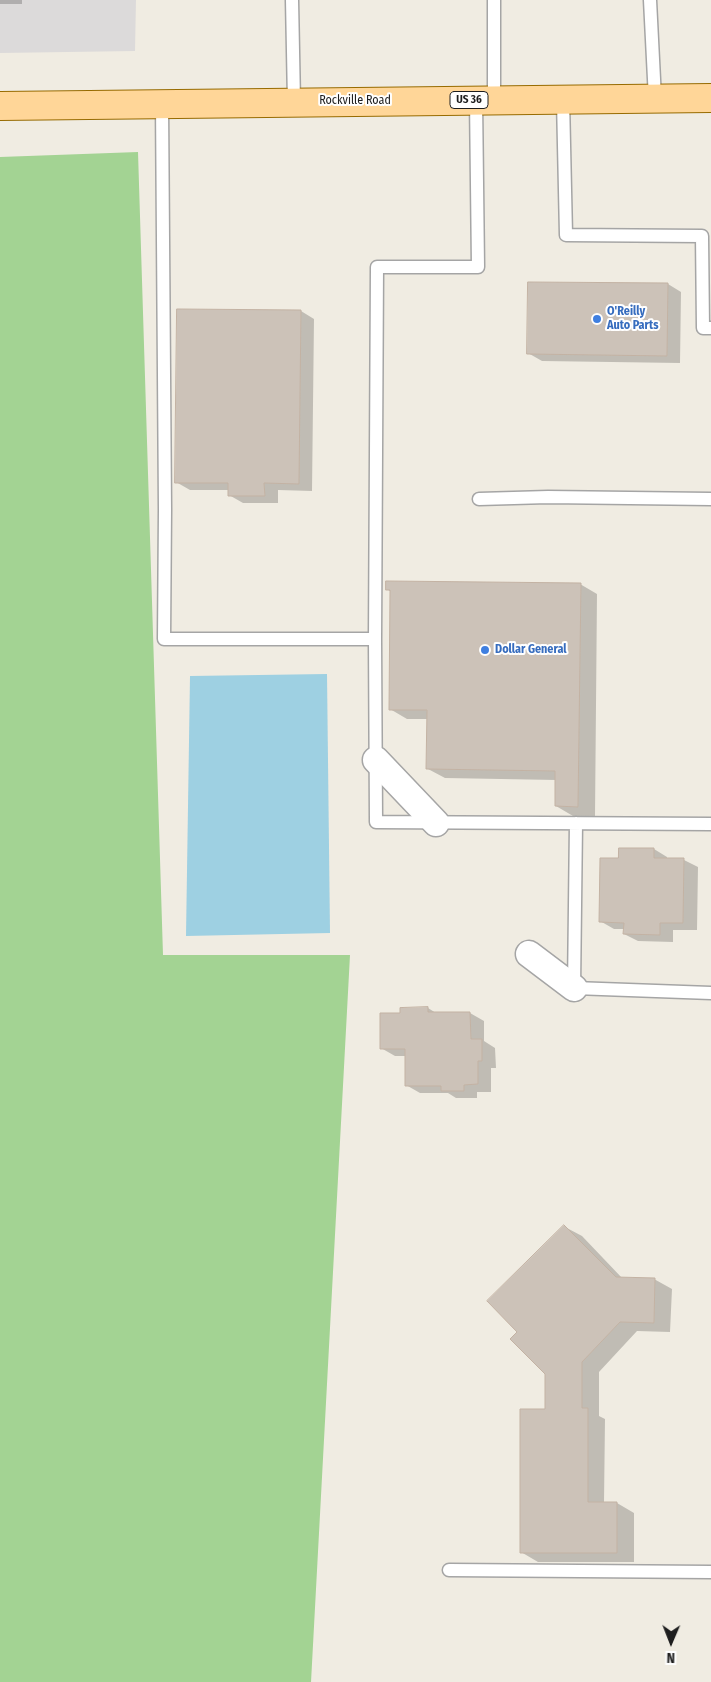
<!DOCTYPE html>
<html>
<head>
<meta charset="utf-8">
<style>
	body { margin:0 }
	#map { position:relative; width:711px; height:1682px; overflow:hidden; background:#f0ece2; font-family:"Fira Sans Condensed",sans-serif }
	canvas { display:block }
	.north { position:absolute; left:646px; top:1617px; width:50px; height:50px; -webkit-text-stroke:4px #fff; paint-order:stroke; rotate:181deg; font-size:14px; font-weight:700; line-height:20px; text-align:center; color:#1e1e1e }
	.north::after { content:''; display:block; margin:auto; width:18px; height:22px; background:#1e1e1e; clip-path:polygon(50% 0,100% 100%,50% 72%,0 100%) }
</style>
</head>
<body>
<div id="map">
<canvas width="711" height="1682"></canvas>
<div class="north">N</div>
</div>
<script>
const ctx = document.querySelector('canvas').getContext('2d');
ctx.lineJoin = 'round';
function paint(path, color) { ctx.fillStyle = color; ctx.fill(path, 'evenodd'); }
function strokePath(path, color, width, dash) { ctx.strokeStyle = color; ctx.lineWidth = width; ctx.lineCap = dash ? 'butt' : 'round'; ctx.setLineDash(dash || []); ctx.stroke(path); }
function drawText(font, color, halo, rows, align = 'center') {
  ctx.font = font + ' "Fira Sans Condensed",sans-serif'; ctx.lineWidth = 4; ctx.setLineDash([]); ctx.textBaseline = 'middle'; ctx.strokeStyle = halo; ctx.fillStyle = color; for (const [text, x, y, turn = 0] of rows) {
    ctx.save(); ctx.translate(x, y); ctx.rotate((+turn || 0) * Math.PI / 180); ctx.textAlign = isNaN(turn) ? turn : align; if (halo) ctx.strokeText(text, 0, 0); ctx.fillText(text, 0, 0); ctx.restore();
  }
}
paint(new Path2D(`
	M0,0H136L135,51L0,53Z`), '#dcdada');
paint(new Path2D(`
	M138,152L163,955H350L311,1682H0V157Z`), '#a3d393');
paint(new Path2D(`
	M327,674L330,933L186,936L190,676Z`), '#9ed0e2');
paint(new Path2D(`
	M0,0H22V4H0Z
	M668,284L681,292L680,363L542,361L528,353Z
	M301,311L314,319L312,491L278,490V503H243L229,495V490H190L176,482Z
	M580,584L597,594L595,816H573L556,806V780L445,778L428,769V719H407L390,709L391,592L387,589Z
	M654,849L667,857V859L684,860L698,867L697,930H673V942L638,941L624,934L625,929H614L600,921L620,859Z
	M428,1008L436,1013H470L484,1021V1041L495,1048L496,1068H491V1092H477V1098H456L448,1093H420L406,1085V1056H395L381,1048L401,1014Z
	M565,1227L582,1236L623,1279H654L672,1289L670,1332L637,1331L599,1372V1416L605,1419L604,1503H617L634,1513V1562H538L521,1552L546,1410V1373L519,1332Z`), '#0003');
const building = new Path2D(`
	M528,282L668,283L667,356L527,354Z
	M177,309L301,310L299,484L264,483L265,496H228V483H175Z
	M386,581L581,583L578,807L555,806V771L426,769L427,710H389L390,590H386Z
	M619,848H654V858H684L683,923H660V935L623,934L624,923L599,922L600,858H618Z
	M428,1007V1012H470L471,1039H482V1061H478V1084L464,1085V1091H441V1086H405V1049H380V1013H400V1008Z
	M564,1225L616,1277L655,1278L654,1323L620,1322L582,1362V1408H588V1502H617V1553H520V1409H545V1374L510,1339L517,1332L487,1301Z`);
paint(building, '#ccc2b8');
strokePath(building, '#c3b2a3', 1);
const service = new Path2D(`
	M292,0L294,102
	M650,0L655,99
	M476,100L478,267H377L375,639L376,822L711,824
	M563,100L566,235L702,236L703,328H711
	M494,101V0
	M162,104L165,510L164,639H375
	M479,499L548,497L711,499
	M576,823L574,988L711,993
	M449,1570L711,1572`);
const minor = new Path2D(`
	M376,760L436,823
	M529,954L574,988`);
const primary = new Path2D(`
	M0,106L711,98`);
strokePath(service, '#a5a5a5', 15);
strokePath(minor, '#a5a5a5', 29);
strokePath(primary, '#976b00', 30);
strokePath(service, '#fff', 12);
strokePath(minor, '#fff', 26);
strokePath(primary, '#ffd698', 28);
for (const [x, y, r, color] of [
	[597,319,5,"#3f7fe0"],
	[485,650,5,"#3f7fe0"]
]) { const dot = new Path2D(); dot.arc(x, y, r, 0, 2 * Math.PI); ctx.fillStyle = color; ctx.fill(dot); strokePath(dot, '#fff', 2); }
for (const [x, y, w] of [
	[469,100,38]
]) { const box = new Path2D(); box.roundRect(x - w / 2, y - 8.5, w, 17, 4); ctx.fillStyle = '#fff'; ctx.fill(box); strokePath(box, '#1e1e1e', 1); }
drawText('bold 11px', '#1e1e1e', null, [
	["US 36",469,100]
]);
drawText('12px', '#1e1e1e', '#fff', [
	["Rockville Road",355,101]
]);
drawText('bold 12px', '#366cbe', '#fff', [
	["O'Reilly",607,312],
	["Auto Parts",607,326],
	["Dollar General",495,650]
], 'left');
</script>
</body>
</html>
